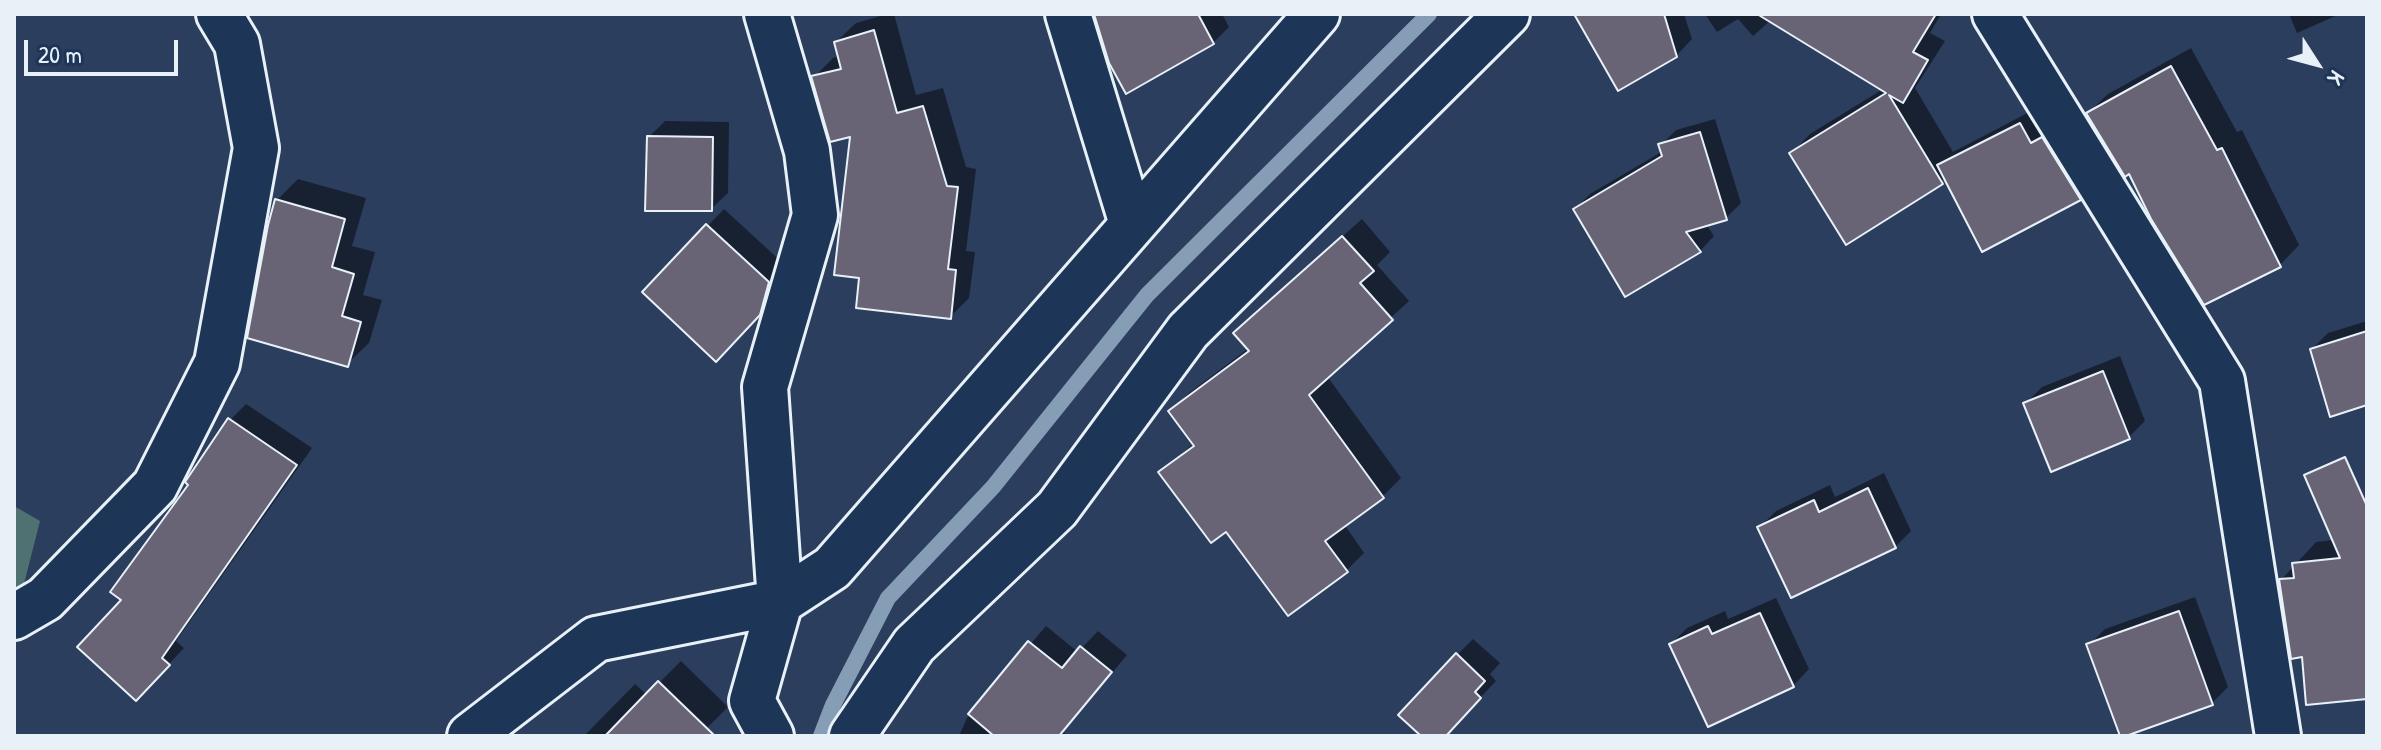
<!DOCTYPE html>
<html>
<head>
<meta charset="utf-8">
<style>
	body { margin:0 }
	#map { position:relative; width:2381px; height:750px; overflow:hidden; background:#2c3e5d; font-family:"Patrick Hand",sans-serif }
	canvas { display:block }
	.frame { position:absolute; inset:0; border:16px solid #e8f1f8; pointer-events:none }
	.north { position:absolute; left:2277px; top:24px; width:80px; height:80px; -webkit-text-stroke:6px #1d3557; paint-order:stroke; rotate:126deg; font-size:22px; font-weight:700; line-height:32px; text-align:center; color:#e8f1f8 }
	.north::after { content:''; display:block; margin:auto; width:28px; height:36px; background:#e8f1f8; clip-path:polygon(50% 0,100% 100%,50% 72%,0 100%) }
	.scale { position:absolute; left:24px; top:40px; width:154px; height:36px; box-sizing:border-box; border:4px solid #e8f1f8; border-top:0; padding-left:10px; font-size:24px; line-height:28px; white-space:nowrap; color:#e8f1f8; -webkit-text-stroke:6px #1d3557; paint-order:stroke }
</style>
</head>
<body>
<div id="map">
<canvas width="2381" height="750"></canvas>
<div class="frame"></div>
<div class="north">K</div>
<div class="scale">20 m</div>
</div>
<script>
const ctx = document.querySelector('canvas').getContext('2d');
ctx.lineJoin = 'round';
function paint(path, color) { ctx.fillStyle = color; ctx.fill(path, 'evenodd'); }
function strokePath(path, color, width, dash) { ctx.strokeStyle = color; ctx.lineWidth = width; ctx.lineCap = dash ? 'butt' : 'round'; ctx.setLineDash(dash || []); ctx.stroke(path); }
paint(new Path2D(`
	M14,506L40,521L14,623Z`), '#4f7172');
paint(new Path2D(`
	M888,14H894L916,95L943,88L966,167L976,169L966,251L975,252L969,298L950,317L862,276L852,134L814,77L833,58L840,56L836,42L856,23Z
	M1094,14H1222L1229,27L1213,43Z
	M1585,14H1684L1692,39L1676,56Z
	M1705,14H1941L1930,33L1945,41L1915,88L1953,152L2037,108L2095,182L2079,198L1946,178L1847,242L1792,153L1810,134L1883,89L1771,20L1753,36L1738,19L1717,32Z
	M2289,14H2340L2297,33Z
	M2191,48L2237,132L2242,130L2299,245L2280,265L2130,172L2088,113L2108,94Z
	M1715,119L1741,203L1726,218L1706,224L1714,236L1700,251L1575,209L1590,194L1663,151L1661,145L1676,130Z
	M665,121L729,122L728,193L711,209L649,137Z
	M298,179L366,198L352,246L375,252L363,295L382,300L369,343L347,364L277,200Z
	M724,209L785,265L776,296L732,343L644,292Z
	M1362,219L1390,252L1377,265L1409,301L1327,376L1401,478L1383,496L1344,524L1364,553L1346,571L1226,529L1161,472L1194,443L1171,411L1189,393L1249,348L1254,315Z
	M2367,321V403L2312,349L2328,333Z
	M2120,356L2145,421L2129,437L2026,403L2042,387Z
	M246,404L312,448L176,641L184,648L152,682L124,599L230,420Z
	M1884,473L1911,531L1895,547L1760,527L1776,511L1830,485L1835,497Z
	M2367,536V697L2281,580L2316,542Z
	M2195,597L2228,687L2212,703L2089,645L2105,629Z
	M1776,598L1809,669L1793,686L1671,644L1687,628L1725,611L1728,619Z
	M1046,626L1078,652L1098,631L1127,655L1063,732L1069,736H959L967,718Z
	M1473,639L1500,663L1490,674L1496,681L1444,736H1424L1457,655Z
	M681,661L728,707L699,736H584L635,684L647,695Z`), '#0007');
strokePath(new Path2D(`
	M821,736L833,705L888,598L993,487L1147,295L1429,14`), '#859eb6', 16);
const building = new Path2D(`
	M1094,14H1198L1214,44L1126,94L1109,63Z
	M1574,14H1664L1677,57L1618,91Z
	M1757,14H1936L1913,52L1928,60L1903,103L1889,95L1943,184L1846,245L1789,153L1886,93Z
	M874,30L897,113L923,106L947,186L958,187L948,269L956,270L951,319L856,308L859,278L834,275L850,137L830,142L811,76L841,69L834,42Z
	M2171,66L2217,150L2222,148L2281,267L2204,305L2151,219L2129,174L2125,177L2086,113Z
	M2020,123L2031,143L2042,137L2081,200L1982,252L1937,165Z
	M1700,132L1727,220L1686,232L1701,252L1625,297L1573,209L1662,156L1658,144Z
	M647,136L713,137L712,211H645Z
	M275,199L345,219L332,267L354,274L342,316L361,322L348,367L247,338L268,225Z
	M706,224L769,282L760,315L716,362L642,292Z
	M1342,236L1374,271L1360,283L1393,320L1309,395L1384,498L1325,541L1348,572L1288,616L1226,532L1211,543L1158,472L1194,446L1168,411L1249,351L1233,333Z
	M2367,331V405L2330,417L2310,349Z
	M2103,371L2130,439L2051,472L2023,403Z
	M228,418L297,465L162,658L170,665L136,701L77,647L121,600L110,592L188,485L185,482Z
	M2345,457L2367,506V699L2306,705L2302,657L2291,659L2279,579L2294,578L2292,563L2340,558L2304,475Z
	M1868,488L1896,548L1791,598L1757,527L1814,500L1819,512Z
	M2179,611L2213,705L2126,736H2120L2086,644Z
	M1760,613L1794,687L1708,727L1669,644L1708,626L1712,634Z
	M1028,641L1062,668L1080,646L1112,672L1059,736H994L968,714Z
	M1456,653L1485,681L1475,692L1481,698L1446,736H1421L1398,715Z
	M658,681L715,736H605Z`);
paint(building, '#696475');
strokePath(building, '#e8f1f8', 2);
const street = new Path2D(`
	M1068,14L1132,224
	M1995,14L2222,381L2278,736
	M14,617L45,599L155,486L217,363L256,148L237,44L219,14
	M470,736L596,639L780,602L765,387L815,215L807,151L767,14
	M771,736L752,701L780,602L832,568L1317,14
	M852,736L914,645L1057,509L1188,331L1507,14`);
strokePath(street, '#e8f1f8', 50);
strokePath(street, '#1d3557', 44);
</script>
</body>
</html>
